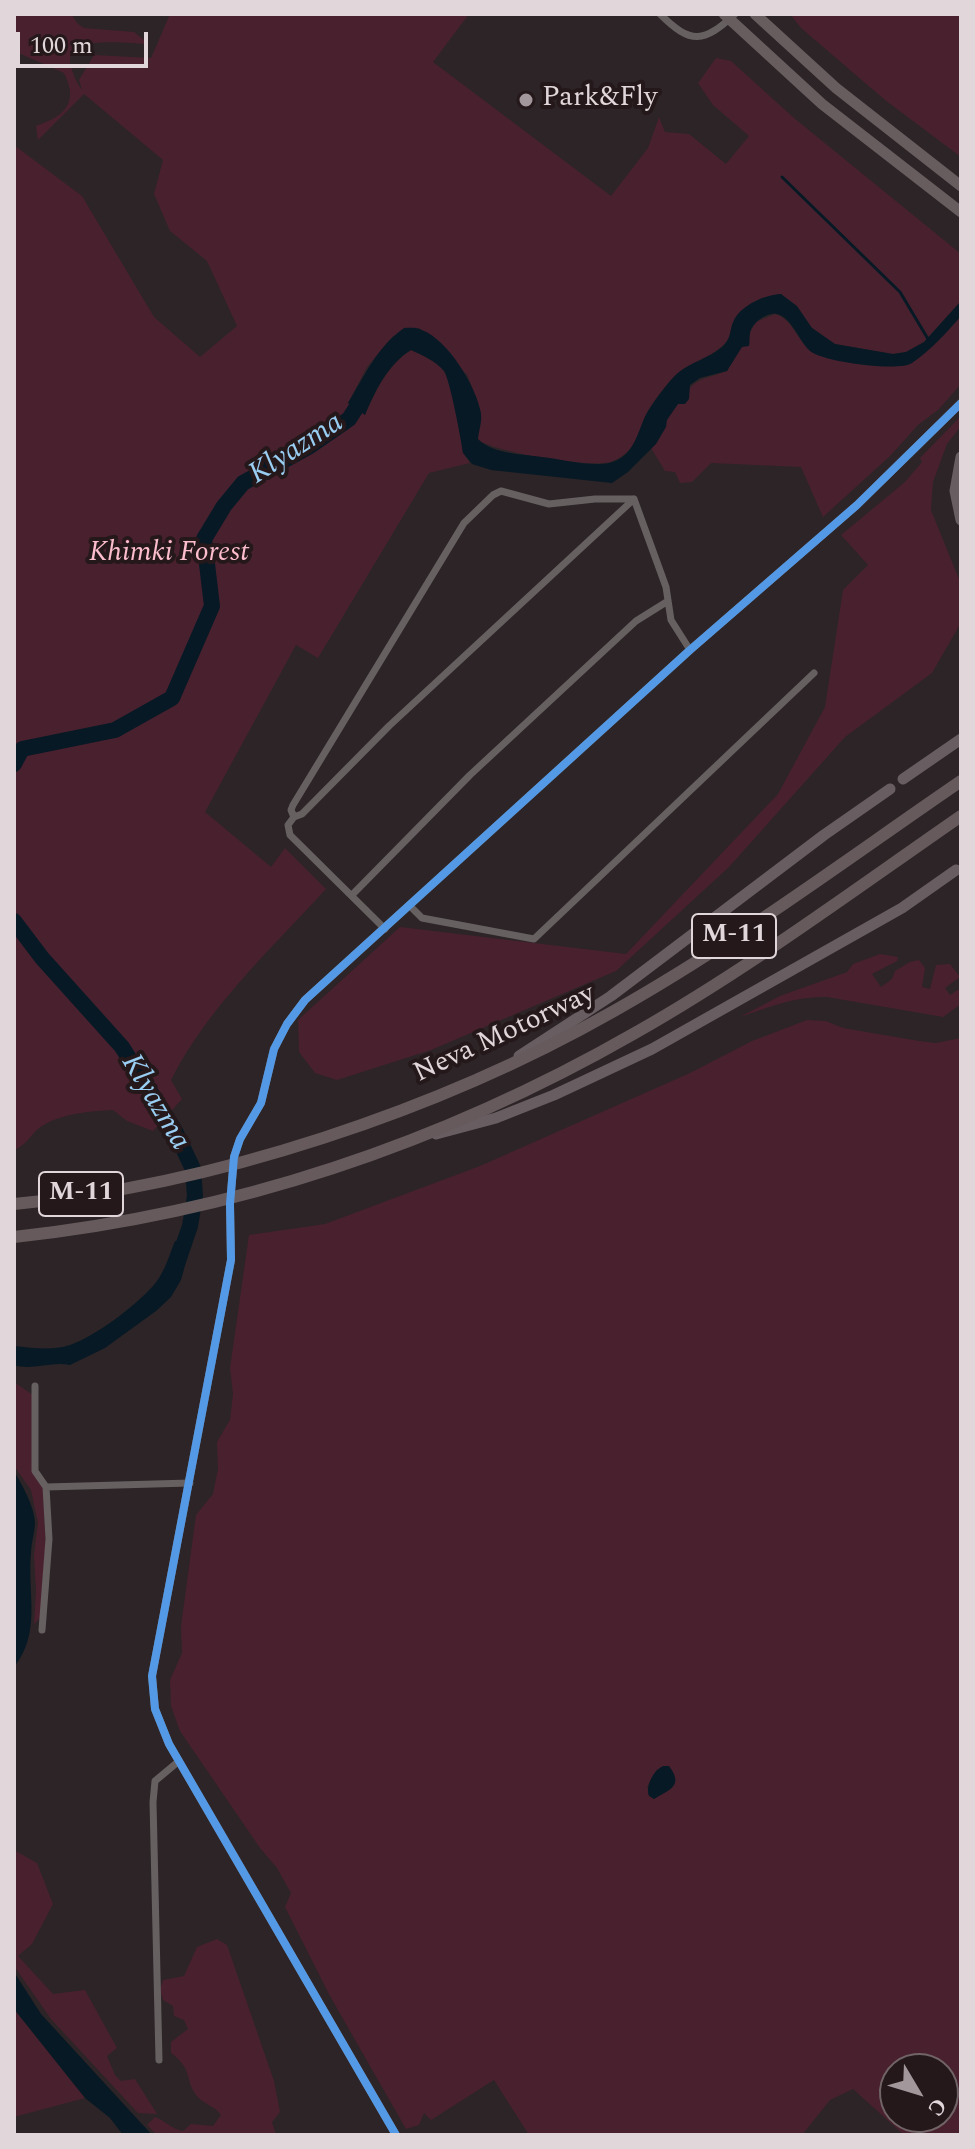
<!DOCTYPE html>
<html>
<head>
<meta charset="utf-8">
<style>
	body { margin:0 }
	#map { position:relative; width:975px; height:2149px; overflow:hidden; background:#2c2426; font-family:Spectral,serif }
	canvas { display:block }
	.frame { position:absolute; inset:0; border:16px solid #e1d7da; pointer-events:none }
	.north { position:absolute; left:879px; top:2053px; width:80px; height:80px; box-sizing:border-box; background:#25181b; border:2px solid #706467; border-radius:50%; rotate:128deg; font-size:22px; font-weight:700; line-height:32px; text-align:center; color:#e1d7da }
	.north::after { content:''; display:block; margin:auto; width:28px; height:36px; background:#a2989b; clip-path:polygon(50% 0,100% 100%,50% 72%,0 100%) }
	.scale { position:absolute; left:16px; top:32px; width:132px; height:36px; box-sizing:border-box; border:4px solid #e1d7da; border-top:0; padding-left:10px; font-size:24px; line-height:28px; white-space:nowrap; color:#e1d7da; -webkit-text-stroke:6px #25181b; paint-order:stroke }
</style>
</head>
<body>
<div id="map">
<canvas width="975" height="2149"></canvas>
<div class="frame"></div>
<div class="north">С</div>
<div class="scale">100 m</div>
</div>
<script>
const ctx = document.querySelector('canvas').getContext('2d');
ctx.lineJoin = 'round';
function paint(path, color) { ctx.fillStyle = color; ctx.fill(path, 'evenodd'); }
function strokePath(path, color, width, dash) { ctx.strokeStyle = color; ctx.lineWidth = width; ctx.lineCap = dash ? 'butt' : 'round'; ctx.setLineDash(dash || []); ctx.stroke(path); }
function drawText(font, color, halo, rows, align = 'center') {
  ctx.font = font + ' Spectral,serif'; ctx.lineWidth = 8; ctx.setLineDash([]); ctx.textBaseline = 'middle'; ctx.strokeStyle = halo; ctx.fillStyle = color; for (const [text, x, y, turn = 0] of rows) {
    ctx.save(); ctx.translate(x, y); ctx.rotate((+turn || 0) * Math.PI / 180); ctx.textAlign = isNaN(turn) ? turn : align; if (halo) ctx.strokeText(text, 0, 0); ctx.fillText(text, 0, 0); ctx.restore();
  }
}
paint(new Path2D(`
	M14,14H71L78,24L84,28L134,32L149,44C129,44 61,33 71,67C74,76 76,82 82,90L79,80L94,55L151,58L170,14H469L433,62L611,196L648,148L659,117L665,132L689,134L726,164L749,136L713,105L698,83L716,58L731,61L794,118L961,254V301L924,342L906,352L893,354L835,344L812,328L781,294L761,298L732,324C733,354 692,358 676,375C666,386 652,402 646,415C640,428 637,443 626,453C622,456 615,461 610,462C591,468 492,452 477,439L481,412L467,374L393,336L367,367L348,403L365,415C376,390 388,365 411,350C422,355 436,361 444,371C452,382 461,437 463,453L470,463L429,473L318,658L296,645L205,812L271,867L285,848L326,889C271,949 208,1007 171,1080L182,1099L153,1131L127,1121L113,1110C91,1111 56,1114 38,1129C30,1136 25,1146 14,1150V145L82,196L154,317L200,357L237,326L207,261L170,231L154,194L163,160L84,94L38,140L36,126C65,116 79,103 64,73L14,51Z
	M790,14H961V157L885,100L801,28Z
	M775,314C792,319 796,338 809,349C822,360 899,372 911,363C930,351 946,333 961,316V384L939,409L918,425L890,456L823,517L801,467L711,463L692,482L680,483L675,472L665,471L651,448C659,442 663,431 666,421C668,415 673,410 677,405C698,376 694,383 727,371L756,322Z
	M961,416V426L947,444L933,482L931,510L961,584V611L959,626L932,673L845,737L729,867L616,971L431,1050L337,1080L315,1073L299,1052L298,1020L400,927L626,954L778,794L825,707L843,590L868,565L841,535L905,482L922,462L920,458Z
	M880,954L898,957L897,961L872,974L881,987L892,979L895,971L910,962L919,960L925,968L922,987L930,989L936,965L950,964L960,977L945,988L950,995L961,988V1004L943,1017L827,997C796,996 769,1007 740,1017L780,996L847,972L853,964Z
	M807,1020L826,1021L843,1028L919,1041L936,1043L961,1038V2135H904L853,2089L830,2100L802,2135H529L494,2080L431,2120L424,2113L419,2125L406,2129L330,1996L285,1907L291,1893L277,1868L260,1848L180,1731L171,1706L170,1680L182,1653L181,1626L196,1515L213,1494L218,1469L217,1442L230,1420L233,1394L230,1368L249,1235L325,1224L480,1166L690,1073L752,1041ZM657,1769L675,1783L671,1789L654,1799L647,1787ZM895,2069H943V2117H895Z
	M14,1382L33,1395V1466L43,1487L46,1556L40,1618L34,1624L36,1590L34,1555L38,1523L31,1490L14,1466Z
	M14,1850L37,1863L53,1904L32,1944L18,1956L53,1994L85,1990L117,2048L107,2056L115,2075L121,2081L135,2079L157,2114L138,2113L51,2019L14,1966Z
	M217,1939L227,1945L274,2081L280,2112L272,2122L276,2135H157L147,2125L155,2117C166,2121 171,2129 183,2131L191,2124L213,2126L221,2115C214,2105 204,2105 197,2096C184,2080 194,2070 171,2053V2042L188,2029L184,2020L174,2016L173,2006L163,2000L160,1990L163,1980L184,1976L197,1947Z
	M14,2009L85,2098L14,2117Z`), '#49212e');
paint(new Path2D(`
	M781,294L797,306L812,328L835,344L893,354L906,352L924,342L961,301V316C946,333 931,350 912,363C899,372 823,362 810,351C799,341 792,318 777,314C767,312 751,323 750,334C749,338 750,342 749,346L742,347L727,371L700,378L690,385L689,399L685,404H678L667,420L666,427L656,444L628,472L612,483L491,470L472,464L463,453C461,439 450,380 444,371C436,361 422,355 411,350C388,364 375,391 365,415L348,403C365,375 377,347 404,328C410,328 417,327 422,330C448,340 477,387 481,414C482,422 479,430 478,439C493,454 521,454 542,457C562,459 589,467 609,463C637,456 637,429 648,411C656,399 668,381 679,372C692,362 709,358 722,347C732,338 729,330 734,320C742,305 764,295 781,294Z
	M192,1240L181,1280L171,1297L156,1311L105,1348L70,1365C52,1361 31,1371 14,1365V1346C33,1348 52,1351 70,1345C96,1336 135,1306 153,1286C164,1274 169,1256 175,1241Z
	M14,1471C23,1487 33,1503 35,1522C35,1532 31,1543 31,1553C27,1593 42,1632 14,1667Z
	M663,1766H669C684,1786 670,1789 654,1799L649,1796C645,1786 654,1770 663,1766Z
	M14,1972L41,2014L152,2135H123L110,2118L85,2098L14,2009Z`), '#071925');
strokePath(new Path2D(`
	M782,177L900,292L928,339`), '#071925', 3);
strokePath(new Path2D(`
	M14,764L22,749L115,730L172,698L212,606L204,539L224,506L243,483L310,446L349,419L367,391
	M14,921L42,958L122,1047L175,1131L193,1169L195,1196L190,1226L178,1261`), '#071925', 16);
strokePath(new Path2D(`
	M660,14C691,45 704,43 735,14
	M501,491L549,504L595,499H634L389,726L302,814L294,817L291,810L293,805L464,523L493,495Z
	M634,499L666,587L671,620L690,650
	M294,817L288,825L290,835L385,929
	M352,895L470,775L636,621L668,601
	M410,906L422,918L534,939L814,673
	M35,1386V1471L46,1487
	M42,1630L49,1539L46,1487L190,1483
	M159,2060L153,1802L155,1781L179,1761`), '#666061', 7);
strokePath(new Path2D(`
	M396,2135L169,1744L155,1709L152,1676L231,1260L230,1204L234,1157L240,1139L261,1103L274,1049L287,1024L305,1000L690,650L857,505L961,403`), '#666061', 8);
strokePath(new Path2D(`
	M961,457L955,491L961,520
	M903,779L961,739
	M519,1056L611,996L824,835L890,789
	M436,1134L496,1118L554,1095L652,1049L902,908L956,870`), '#685e61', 11);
strokePath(new Path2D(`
	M724,14L822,104L961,212
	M755,14L836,88L961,186`), '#675c5e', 11);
strokePath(new Path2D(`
	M14,1204C213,1186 440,1110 614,1011C735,943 847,859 961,781
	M14,1237C234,1213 443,1143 635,1033C748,969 854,890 961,816`), '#665a5c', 12);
strokePath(new Path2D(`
	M396,2135L169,1744L155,1709L152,1676L231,1260L230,1204L234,1157L240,1139L261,1103L274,1049L287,1024L305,1000L690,650L857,505L961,403`), '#5399e6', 8);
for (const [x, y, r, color] of [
	[526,100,8,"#a2989b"]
]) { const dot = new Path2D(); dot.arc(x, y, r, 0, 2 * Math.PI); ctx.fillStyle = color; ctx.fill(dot); strokePath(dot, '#25181b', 3); }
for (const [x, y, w] of [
	[734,936,84],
	[81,1194,84]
]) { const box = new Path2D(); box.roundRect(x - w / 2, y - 22, w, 44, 6); ctx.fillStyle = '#25181b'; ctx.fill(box); strokePath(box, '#e1d7da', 2); }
drawText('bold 26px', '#e1d7da', null, [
	["М-11",734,936],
	["М-11",81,1194]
]);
drawText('28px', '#e1d7da', '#25181b', [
	["Park&Fly",542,100]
], 'left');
drawText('italic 28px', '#fcbdcd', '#25181b', [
	["Khimki Forest",169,555]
]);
drawText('28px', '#e1d7da', '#25181b', [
	["Neva Motorway",505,1035,-25]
]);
drawText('italic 30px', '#99cef2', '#25181b', [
	["Klyazma",297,450,-33],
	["Klyazma",154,1103,59]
]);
</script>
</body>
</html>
